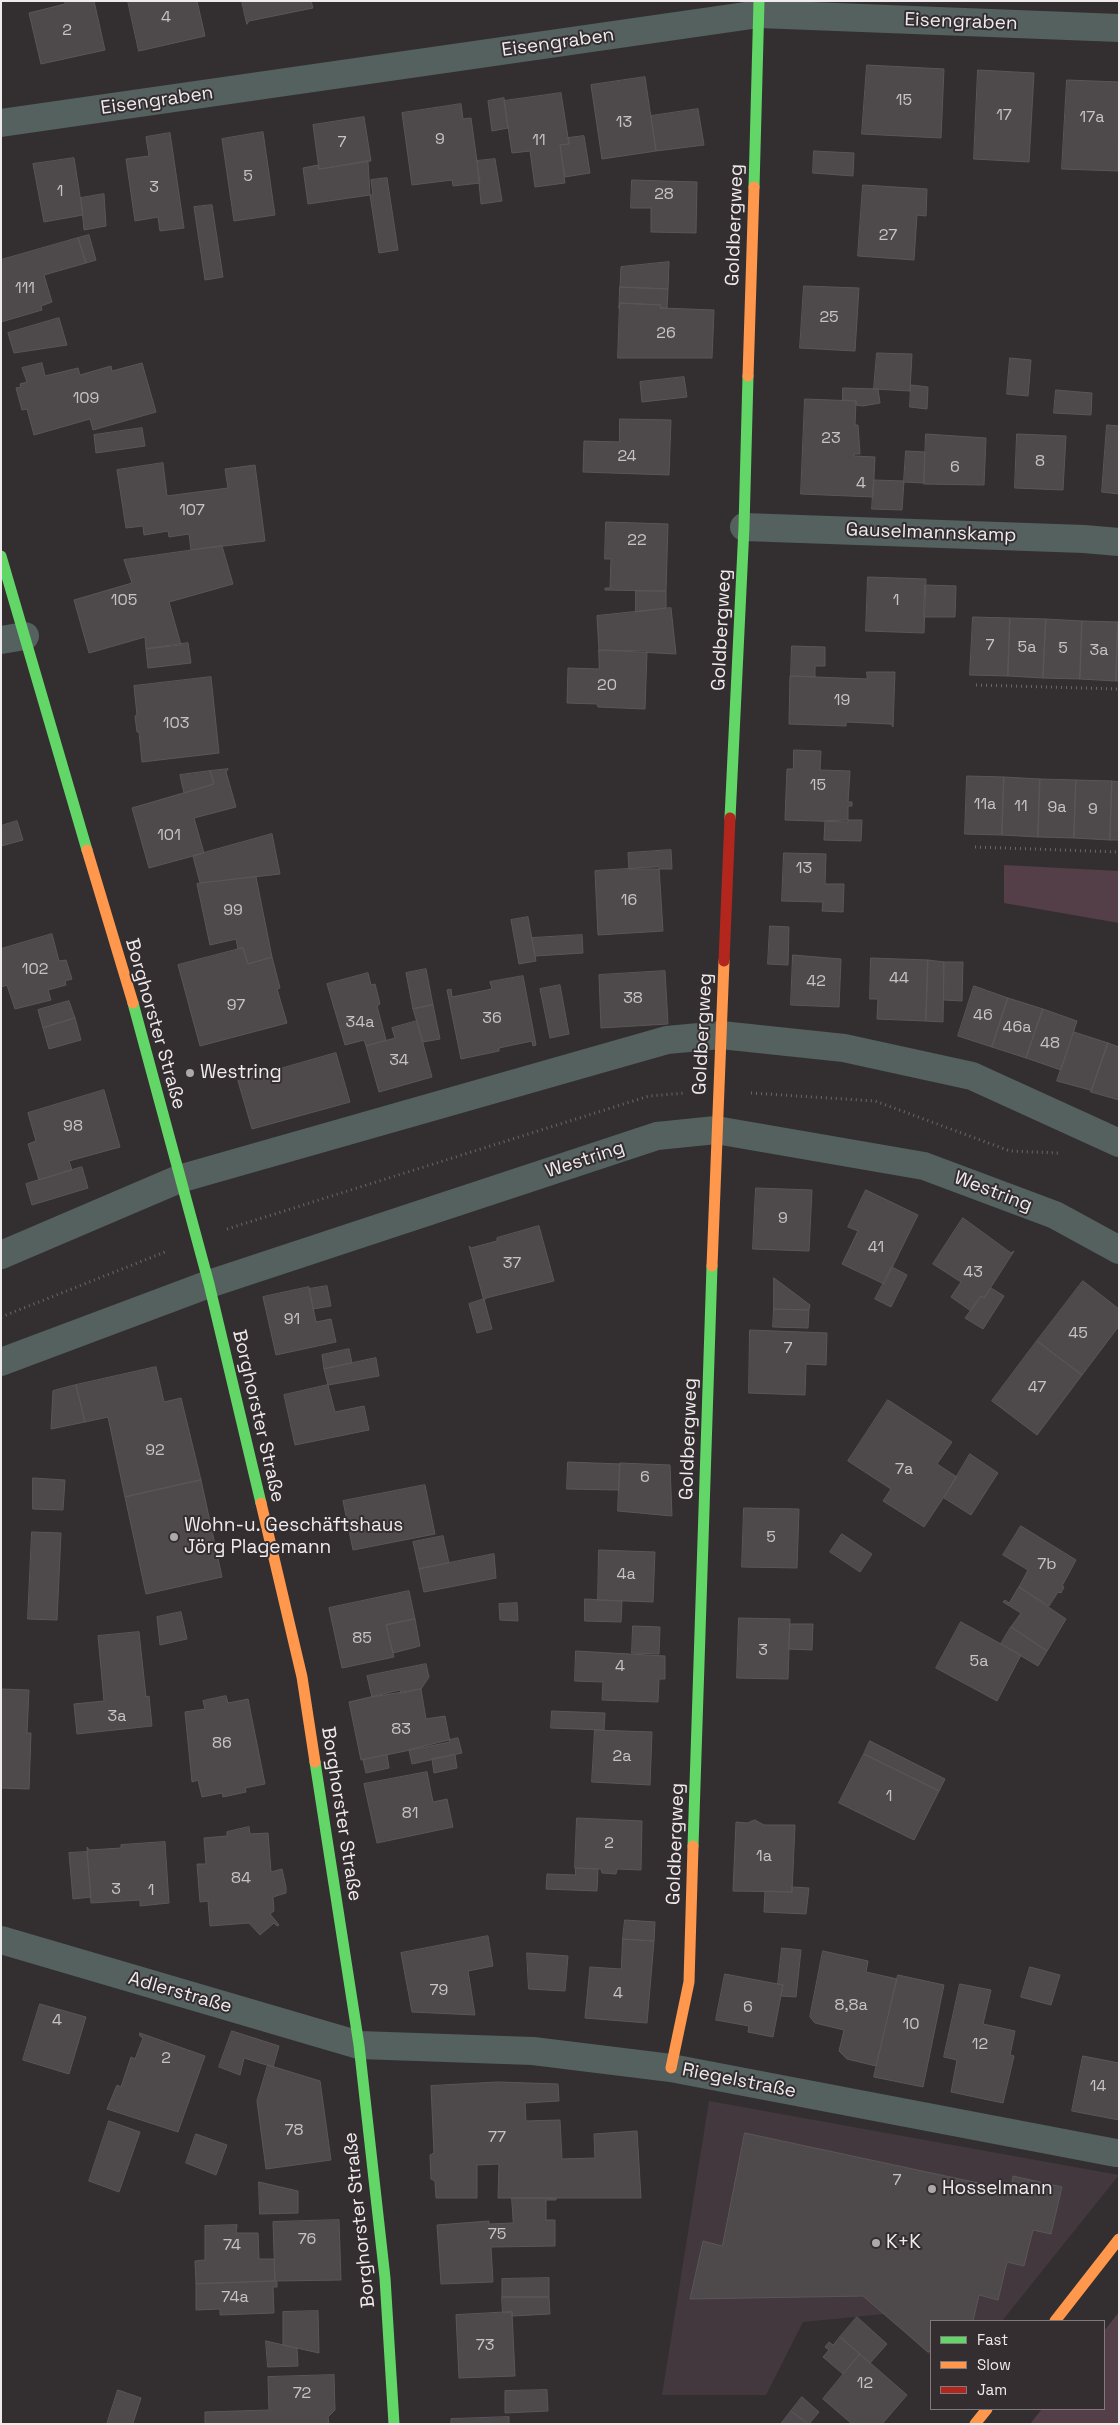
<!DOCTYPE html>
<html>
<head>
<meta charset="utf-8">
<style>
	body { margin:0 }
	#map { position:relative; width:1120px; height:2425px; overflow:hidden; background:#332f31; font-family:"Space Grotesk",sans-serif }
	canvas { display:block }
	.frame { position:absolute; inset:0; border:2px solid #efebed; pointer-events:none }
	.legend { position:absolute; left:930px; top:2320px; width:175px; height:90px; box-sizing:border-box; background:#342e31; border:1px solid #7f7a7c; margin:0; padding:6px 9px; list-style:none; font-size:15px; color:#efebed }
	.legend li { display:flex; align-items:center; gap:10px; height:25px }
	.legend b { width:25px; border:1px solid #7f7a7c }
</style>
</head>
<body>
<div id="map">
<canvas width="1120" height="2425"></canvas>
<div class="frame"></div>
<ul class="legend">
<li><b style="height:6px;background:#63d668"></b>Fast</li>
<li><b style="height:6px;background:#ff974d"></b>Slow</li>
<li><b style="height:6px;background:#b3261e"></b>Jam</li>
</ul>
</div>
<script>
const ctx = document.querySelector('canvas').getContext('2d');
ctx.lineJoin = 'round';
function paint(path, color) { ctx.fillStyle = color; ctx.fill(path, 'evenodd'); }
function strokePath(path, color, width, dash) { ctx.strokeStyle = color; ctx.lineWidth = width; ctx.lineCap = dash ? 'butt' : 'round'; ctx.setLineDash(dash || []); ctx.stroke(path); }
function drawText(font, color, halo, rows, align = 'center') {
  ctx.font = font + ' "Space Grotesk",sans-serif'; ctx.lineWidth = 4; ctx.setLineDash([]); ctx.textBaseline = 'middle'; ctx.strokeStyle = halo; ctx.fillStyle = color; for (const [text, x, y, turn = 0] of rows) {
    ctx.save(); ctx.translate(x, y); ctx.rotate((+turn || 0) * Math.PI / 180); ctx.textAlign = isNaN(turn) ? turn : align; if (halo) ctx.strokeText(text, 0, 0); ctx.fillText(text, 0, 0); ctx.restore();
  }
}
paint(new Path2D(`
	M709,2101L1119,2175L1002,2321H931V2356L884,2314L803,2322L766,2395H662Z`), '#43383d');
paint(new Path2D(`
	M1004,865L1119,871V923L1004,903Z
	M1119,2312V2424H1030L1042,2409H1104V2331Z`), '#543e47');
const building = new Path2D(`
	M65,1H94L105,50L41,64L29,13L65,4Z
	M128,1H197L205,36L139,51Z
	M242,1H311L313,8L249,21L247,24Z
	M867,65L944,69L941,138L862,134Z
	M978,70L1034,73L1029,162L974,159Z
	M645,77L656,151L602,159L591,85Z
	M1067,80L1119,82L1118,171L1062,169Z
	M561,93L569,144L560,145L565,183L535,187L530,151L512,153L504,101Z
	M504,98L508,128L492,131L488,101Z
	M461,104L463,119L471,118L480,183L453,186L452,180L412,185L402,113Z
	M698,109L704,145L656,151L651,116Z
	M364,117L371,161L319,169L313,125Z
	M263,132L275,215L234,221L222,139Z
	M170,133L184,228L160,231L158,217L135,221L126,159L149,156L146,137Z
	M584,136L590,173L565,177L560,145L569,144L568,138Z
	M814,151L854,153L853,176L813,173Z
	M74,158L83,215L44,222L33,164Z
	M495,159L502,201L481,204L477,161Z
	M368,161L370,195L308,204L303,168L318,165L319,169Z
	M387,178L398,250L379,253L370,195H373L371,180Z
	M632,180L697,182L696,233L651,232V208H631Z
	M863,185L927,189L926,216L917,215L914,260L858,256Z
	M104,194L106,226L84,230L81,198Z
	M212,205L223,277L205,280L194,207Z
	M89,235L96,260L86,263L78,238Z
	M78,238L86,263L44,275L52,302L41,306L42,310L1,322V260Z
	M669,262L668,289L620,287L621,267Z
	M804,286L859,288L855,351L800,348Z
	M620,287L668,289L667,308H660L661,305L620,303L619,308Z
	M620,303L661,305L660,308L714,310L712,358H618Z
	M59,318L67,345L14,353L8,333Z
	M877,353L912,354L910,391L874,389Z
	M1010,358L1031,360L1028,396L1007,394Z
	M42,363L45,376L78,368L80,375L111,366L112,371L142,363L156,412L93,430L90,419L34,435L27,409L22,410L16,388L21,387L20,384L27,382L22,368Z
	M684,377L687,397L642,402L640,382Z
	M911,385L928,387L927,409L910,407Z
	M843,388L878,389L880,403L863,406L856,405V401L843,400Z
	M1056,390L1092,393L1091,415L1054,413Z
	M805,399L856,401L855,425H858L860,454H854V456L875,457L873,497L801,494Z
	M620,419L671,420L669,475L583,472L584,441L619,442Z
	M1107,425L1119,426V494L1102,492Z
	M142,428L145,446L96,453L94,435Z
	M926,434L986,438L984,485L924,484Z
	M1017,434L1066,436L1063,490L1015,488Z
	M906,451L925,452L924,483L904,482Z
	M163,463L167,496L228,488L225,469L255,465L265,541L191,550L189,534L169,537L168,531L144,535L143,526L126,528L117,470Z
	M874,480L904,481L902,510L872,509Z
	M606,522L668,524L666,591L605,590V588H610L611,559H605Z
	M222,546L233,584L169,602L181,645L146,649L145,637L89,653L74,600L132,583L124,560Z
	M868,577L926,579L924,633L866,631Z
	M925,585L956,586L955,617H924Z
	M636,591H666V608L636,612Z
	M671,608L676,654L599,650L597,616Z
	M973,617L1010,618L1008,676L970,675Z
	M1010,618L1046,619L1043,678L1008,676Z
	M1046,619L1082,621L1080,679L1043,678Z
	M1082,621L1118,622L1116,681L1080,679Z
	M1118,622H1119V681H1116Z
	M188,643L191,663L148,668L146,649Z
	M792,646L825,647V666H815V677L791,676Z
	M599,650L647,651L645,709L598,707L597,704L567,703L568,668L599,669Z
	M867,672H895L893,727L891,724L846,722V726L789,724L790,676L867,679Z
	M211,677L219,753L142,762L139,732H137L135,716L137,715L134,686Z
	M794,750L821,751L820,770L850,771L848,802H852V806H848V822L785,820L787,769H793Z
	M228,769L226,772L236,807L194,818L204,853L149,868L132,808L214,784L210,771Z
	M210,771L214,784L184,793L180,775Z
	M967,776L1004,777L1002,835L965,834Z
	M1004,777L1040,779L1038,837L1002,835Z
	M1040,779L1076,780L1074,838L1038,837Z
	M1076,780L1112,781L1110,840L1074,838Z
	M1112,781L1119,782V840H1110Z
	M848,820H862L861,841L824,840L825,821Z
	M17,821L23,840L1,846V826Z
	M272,834L280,874L200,883L193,856Z
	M671,850L672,869H629L628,853Z
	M784,853L826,854L825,884H844L843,912L822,911L823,902L782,901Z
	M659,867L663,931L598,935L595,871Z
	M256,877L272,957L248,964L243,948L238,949L236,939L210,945L197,884Z
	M528,917L536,961L519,964L511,920Z
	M770,926L789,927L788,965L768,964Z
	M52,934L59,961L66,960L72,979L65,981L66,985L48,990L51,1000L15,1009L7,985L1,987V949Z
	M582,935L583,953L535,956L532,938Z
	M243,948L248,964L272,957L280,988L277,989L287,1023L200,1046L178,965Z
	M793,955L841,959L839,1007L791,1005Z
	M871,958L928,960L926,1021L877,1019L878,999H870Z
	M928,960L944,962L943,1022L926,1021Z
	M944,962H963L962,1001L944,1000Z
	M426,969L433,1005L413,1009L406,973Z
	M665,971L668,1024L601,1028L599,975Z
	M368,973L371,985L375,984L380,1004L377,1006L386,1040L366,1046L364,1040L345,1045L327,984Z
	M523,976L536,1045L533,1046L532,1041L499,1048V1051L461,1059L447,990L451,989L452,997L492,989L490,982Z
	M560,985L569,1034L550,1038L540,989Z
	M974,986L1008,998L992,1047L958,1036Z
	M1008,998L1043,1009L1026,1058L992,1047Z
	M69,1001L75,1018L43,1028L38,1010Z
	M433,1005L440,1039L423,1042L413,1009Z
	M1043,1009L1077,1021L1061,1070L1026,1058Z
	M75,1018L81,1040L49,1049L43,1028Z
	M417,1021L432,1077L379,1092L366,1046L395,1038L392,1028Z
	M1074,1032L1108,1043L1091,1092L1090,1090L1057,1081Z
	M1108,1043L1119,1047V1100L1091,1092Z
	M336,1053L350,1102L252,1129L238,1081Z
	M104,1090L120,1147L69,1161L72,1170L39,1180L28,1144L36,1141L28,1113Z
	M82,1167L88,1188L32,1205L26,1184Z
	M756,1188L812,1190L809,1251L753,1249Z
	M866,1190L918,1215L884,1284L842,1264L858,1231L848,1227Z
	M963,1218L1011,1253L1014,1251L984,1298L981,1296L971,1311L951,1297L961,1282L933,1264Z
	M539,1226L554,1281L486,1298L484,1301L469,1246L471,1248L497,1241V1238Z
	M892,1267L907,1275L891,1307L875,1299Z
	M774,1278L810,1305L809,1310L774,1309Z
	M1083,1281L1119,1309V1326L1082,1375L1037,1341Z
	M327,1286L331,1306L313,1309L309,1289Z
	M309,1287L316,1322L331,1319L336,1342L276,1355L263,1297Z
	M991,1288L1004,1296L983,1329L965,1318L981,1296L984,1298Z
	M484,1299L492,1329L477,1333L469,1304Z
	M774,1309L809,1310L808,1328L773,1327Z
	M750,1330L827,1333L826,1365L806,1364L805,1395L749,1393Z
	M1037,1341L1082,1375L1037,1435L992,1401Z
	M349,1349L352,1363L324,1369L322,1355Z
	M376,1358L379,1376L328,1385L324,1369Z
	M156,1367L164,1402L181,1398L201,1480L125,1497L108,1417L85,1422L76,1385Z
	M76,1385L85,1422L51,1429L53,1391Z
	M328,1385L335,1412L364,1406L369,1430L295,1445L284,1395Z
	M888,1400L952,1442L937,1464L957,1477L924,1527L883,1501L891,1489L848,1461Z
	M970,1454L998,1473L971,1515L944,1498Z
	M568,1462L620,1464L619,1490L567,1489Z
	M620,1463L670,1465L672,1516L618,1511Z
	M33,1478L65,1480L63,1510L33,1509Z
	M201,1480L222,1577L146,1594L125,1497Z
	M425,1485L435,1534L353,1550L343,1501Z
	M744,1508L799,1509L797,1568L742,1567Z
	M1021,1526L1076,1560L1062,1586L1064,1587L1061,1593L1058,1592L1049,1606L1019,1587L1028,1570L1003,1555Z
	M32,1532L61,1533L57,1620L28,1619Z
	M842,1534L872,1554L860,1572L830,1552Z
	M443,1536L449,1563L419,1569L413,1542Z
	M599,1550L655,1552L653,1602L598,1600Z
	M494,1554L496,1578L424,1592L419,1569Z
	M1019,1587L1066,1619L1047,1651L1011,1627L1021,1613L1003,1602L1005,1600L1009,1603Z
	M409,1591L415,1619L386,1625L394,1657L342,1668L329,1608Z
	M585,1599L622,1601L621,1622L585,1621Z
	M517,1603L518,1621L500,1620L499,1604Z
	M181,1612L187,1639L160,1645L157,1617Z
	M739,1618L790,1619L788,1679L737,1678Z
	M415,1619L420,1646L393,1653L386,1625Z
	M961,1622L1021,1655L997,1701L936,1668Z
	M790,1624H813L812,1650L789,1649Z
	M633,1626L660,1627L659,1654L632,1653Z
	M1011,1627L1047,1651L1038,1666L1001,1644Z
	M139,1632L146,1697L149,1696L152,1726L77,1734L74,1704L104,1701L98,1636Z
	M576,1651L665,1656V1679H659L658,1702L602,1700L603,1682L575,1681Z
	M426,1664L429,1677L421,1689L372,1697L367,1676Z
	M1,1689L29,1690L27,1733H31L29,1789L1,1788Z
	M421,1689L426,1719L445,1716L450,1742L361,1760L349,1702L400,1690L401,1693Z
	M226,1696L228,1703L248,1699L265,1784L245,1788L246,1792L223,1797L222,1793L202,1797L198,1780L192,1782L185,1712L205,1709L203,1701Z
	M552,1711L605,1713L604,1730L551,1728Z
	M595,1730L652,1732L650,1785L592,1782Z
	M458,1738L462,1753L412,1764L409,1750Z
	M870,1741L945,1779L939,1791L864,1754Z
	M864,1754L939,1791L914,1840L839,1803Z
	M387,1755L389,1768L366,1773L363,1760Z
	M455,1755L457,1768L434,1773L432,1759Z
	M427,1772L433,1802L447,1799L453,1827L377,1843L364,1784Z
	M577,1818L642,1821L641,1870L617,1869L616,1874L602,1873L601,1869L575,1868Z
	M755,1820L764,1825H795L792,1892L733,1891L736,1822L747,1823Z
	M249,1827L250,1834L268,1833L271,1872L282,1869L286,1887V1893L273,1897L274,1911L270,1914L279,1925L277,1926L274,1923L260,1935L249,1923L210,1926L208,1901L200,1902L197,1864H206L204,1838L227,1836V1832Z
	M165,1842L169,1903L140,1906V1900L91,1903L87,1847L89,1850L121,1848V1845Z
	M87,1852L91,1897L73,1899L69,1853Z
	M576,1868L598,1869L597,1891L546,1889L547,1874L575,1875Z
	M792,1887L809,1888L806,1914L764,1912L765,1891L792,1892Z
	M625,1920L655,1922L654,1941L623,1939Z
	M488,1936L493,1966L468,1971L475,2015L412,2012L401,1953Z
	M623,1939L654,1941L647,2023L585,2018L590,1967L621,1969Z
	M782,1948L801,1950L796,1997L781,1996L783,1985L778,1984Z
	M823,1951L868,1961L866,1972L897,1979L876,2066L847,2059L839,2051L844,2030L815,2023L810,2017Z
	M527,1953L568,1956L565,1991L529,1989Z
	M1030,1967L1060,1975L1051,2005L1021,1997Z
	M725,1974L783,1985L773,2037L748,2032L749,2026L716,2020Z
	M898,1975L944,1985L923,2087L874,2077Z
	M960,1984L991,1990L983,2024L1015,2031L1010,2055L1014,2056L1003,2103L951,2092L957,2060L944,2057Z
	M40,2004L86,2017L69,2074L23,2060Z
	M232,2031L279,2046L273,2067L244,2058L240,2075L219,2067Z
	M140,2033L205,2056L178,2132L107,2109L117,2085L121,2087L131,2057L135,2059L143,2038L140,2036Z
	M1083,2056L1119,2063V2120L1072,2111Z
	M268,2065L320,2081L331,2160L266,2169L257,2101Z
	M498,2082L558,2084L559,2101L525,2103L526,2121L560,2120L562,2159L595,2158L594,2134L637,2131L641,2198H498L499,2164L477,2165V2198H436L435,2181L431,2179L430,2155L434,2153L431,2086Z
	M109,2121L140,2132L119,2192L89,2181Z
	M745,2133L1011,2190L1013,2176L1062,2187L1051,2234L1033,2230L1024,2266L1007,2262L998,2300L979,2295L973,2321H931V2351L928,2352L863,2296L690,2299L703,2241L722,2246Z
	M196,2134L227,2145L216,2175L186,2163Z
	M259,2182L298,2191V2213L260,2214Z
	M512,2198H556V2200H546V2220H555V2246L491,2247L493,2282L441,2284L437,2225L489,2221V2224L513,2223Z
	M339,2220L341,2280L275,2281L273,2222Z
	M237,2225L236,2233H258L259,2259H274L275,2281L196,2284L195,2261L205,2260V2226Z
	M549,2278V2297H502V2279Z
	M275,2281L277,2282V2287H273L274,2313L220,2315V2309L196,2310V2284Z
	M502,2297H549L550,2314L512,2316V2312L503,2313Z
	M318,2311L319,2353L283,2345V2312Z
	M512,2312L515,2376L459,2378L456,2315Z
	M857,2317L887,2344L870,2363L840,2337Z
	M840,2337L860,2354L843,2374L823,2357L829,2350L825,2347L829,2342L833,2345Z
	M266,2341L297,2348L298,2366L268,2367Z
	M860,2354L907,2395L882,2424H852L823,2399Z
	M334,2375L335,2410L328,2417L329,2424H205V2412L269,2410L268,2377Z
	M118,2390L141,2398L133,2423L136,2424H107Z
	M547,2390L548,2411L505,2413V2391Z
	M802,2397L819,2412L809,2424L791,2411Z
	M791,2411L807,2424H781Z
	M509,2417V2424H451V2419Z`);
paint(building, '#4e4a4c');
strokePath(building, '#5a5658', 1);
strokePath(new Path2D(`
	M976,685L1119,689
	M975,847L1119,852
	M751,1093L875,1101L1010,1151L1058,1153
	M227,1229L649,1096L685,1093
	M1,1317L165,1252`), '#636a68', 3, [1, 4]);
strokePath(new Path2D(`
	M1,123L759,14L1119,28
	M744,527L1084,539L1119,542
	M1,640L25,636
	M1,1255L179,1179L667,1040L721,1035L844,1048L972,1076L1119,1143
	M1,1362L209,1284L657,1136L716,1130L924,1166L1055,1215L1119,1250
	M1,1940L359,2045L533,2051L671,2068L1116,2153`), '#54615f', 28);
strokePath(new Path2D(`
	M754,187L759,1
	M1,556L87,850
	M730,818L744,527L748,376
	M133,1003L209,1284L261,1503
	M315,1762L359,2045L385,2278L394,2424
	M693,1846L712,1266`), '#63d668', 11);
strokePath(new Path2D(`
	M748,376L754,187
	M87,850L133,1003
	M712,1266L724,961
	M261,1503L302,1677L315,1762
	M671,2068L689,1982L693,1846
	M1055,2321L1119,2239
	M975,2424L987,2409`), '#ff974d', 11);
strokePath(new Path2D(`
	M724,961L730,818`), '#b3261e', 11);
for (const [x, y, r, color] of [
	[190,1073,5,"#ada9ab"],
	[174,1537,5,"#ada9ab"],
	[932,2189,5,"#ada9ab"],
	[876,2243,5,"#ada9ab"]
]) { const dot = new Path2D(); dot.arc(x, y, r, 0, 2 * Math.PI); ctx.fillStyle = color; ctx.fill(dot); strokePath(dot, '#342e31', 2); }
drawText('16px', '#c7c3c5', null, [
	["4",166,18],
	["2",67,31],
	["15",904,101],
	["17",1004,116],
	["17a",1092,118],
	["13",624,123],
	["9",440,140],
	["11",539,141],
	["7",342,143],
	["5",248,177],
	["3",154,188],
	["1",60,192],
	["28",664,195],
	["27",888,236],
	["111",25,289],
	["25",829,318],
	["26",666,334],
	["109",86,399],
	["23",831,439],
	["24",627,457],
	["8",1040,462],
	["6",955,468],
	["4",861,484],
	["107",192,511],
	["22",637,541],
	["105",124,601],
	["1",896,601],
	["7",990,646],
	["5a",1027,648],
	["5",1063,649],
	["3a",1099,651],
	["20",607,686],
	["19",842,701],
	["103",176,724],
	["15",818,786],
	["11a",985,805],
	["11",1021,807],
	["9a",1057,808],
	["9",1093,810],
	["101",169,836],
	["13",804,869],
	["16",629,901],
	["99",233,911],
	["102",35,970],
	["44",899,979],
	["42",816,982],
	["38",633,999],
	["97",236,1006],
	["46",983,1016],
	["36",492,1019],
	["34a",360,1023],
	["46a",1017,1028],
	["48",1050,1044],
	["34",399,1061],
	["98",73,1127],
	["9",783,1219],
	["41",876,1248],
	["37",512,1264],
	["43",973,1273],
	["91",292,1320],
	["45",1078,1334],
	["7",788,1349],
	["47",1037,1388],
	["92",155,1451],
	["7a",904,1470],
	["6",645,1478],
	["5",771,1538],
	["7b",1047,1565],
	["4a",626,1575],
	["85",362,1639],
	["3",763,1651],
	["5a",979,1662],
	["4",620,1667],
	["3a",117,1717],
	["83",401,1730],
	["86",222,1744],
	["2a",622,1757],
	["1",889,1797],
	["81",410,1814],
	["2",609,1844],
	["1a",764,1857],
	["84",241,1879],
	["3",116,1890],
	["1",151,1891],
	["79",439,1991],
	["4",618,1994],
	["8,8a",851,2006],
	["6",748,2008],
	["4",57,2021],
	["10",911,2025],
	["12",980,2045],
	["2",166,2059],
	["14",1098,2087],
	["78",294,2131],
	["77",497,2138],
	["7",897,2181],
	["75",497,2235],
	["76",307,2240],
	["74",232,2246],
	["74a",235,2298],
	["73",485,2346],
	["12",865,2384],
	["72",302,2394]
]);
drawText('19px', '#efebed', '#342e31', [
	["Eisengraben",961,22,2],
	["Eisengraben",558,43,-8],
	["Eisengraben",157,101,-8],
	["Goldbergweg",735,225,-88],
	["Gauselmannskamp",931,533,2],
	["Goldbergweg",722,630,-87],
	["Borghorster Straße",155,1024,74],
	["Goldbergweg",703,1034,-87],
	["Westring",585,1160,-18],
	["Westring",993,1192,21],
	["Borghorster Straße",258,1416,77],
	["Goldbergweg",689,1439,-88],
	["Borghorster Straße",341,1814,81],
	["Goldbergweg",676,1844,-88],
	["Adlerstraße",180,1993,16],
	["Riegelstraße",739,2081,11],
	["Borghorster Straße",360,2220,-96]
]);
drawText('19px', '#efebed', '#342e31', [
	["Westring",200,1073],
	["Wohn-u. Geschäftshaus",184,1526],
	["Jörg Plagemann",184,1548],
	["Hosselmann",942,2189],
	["K+K",886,2243]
], 'left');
</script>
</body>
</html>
